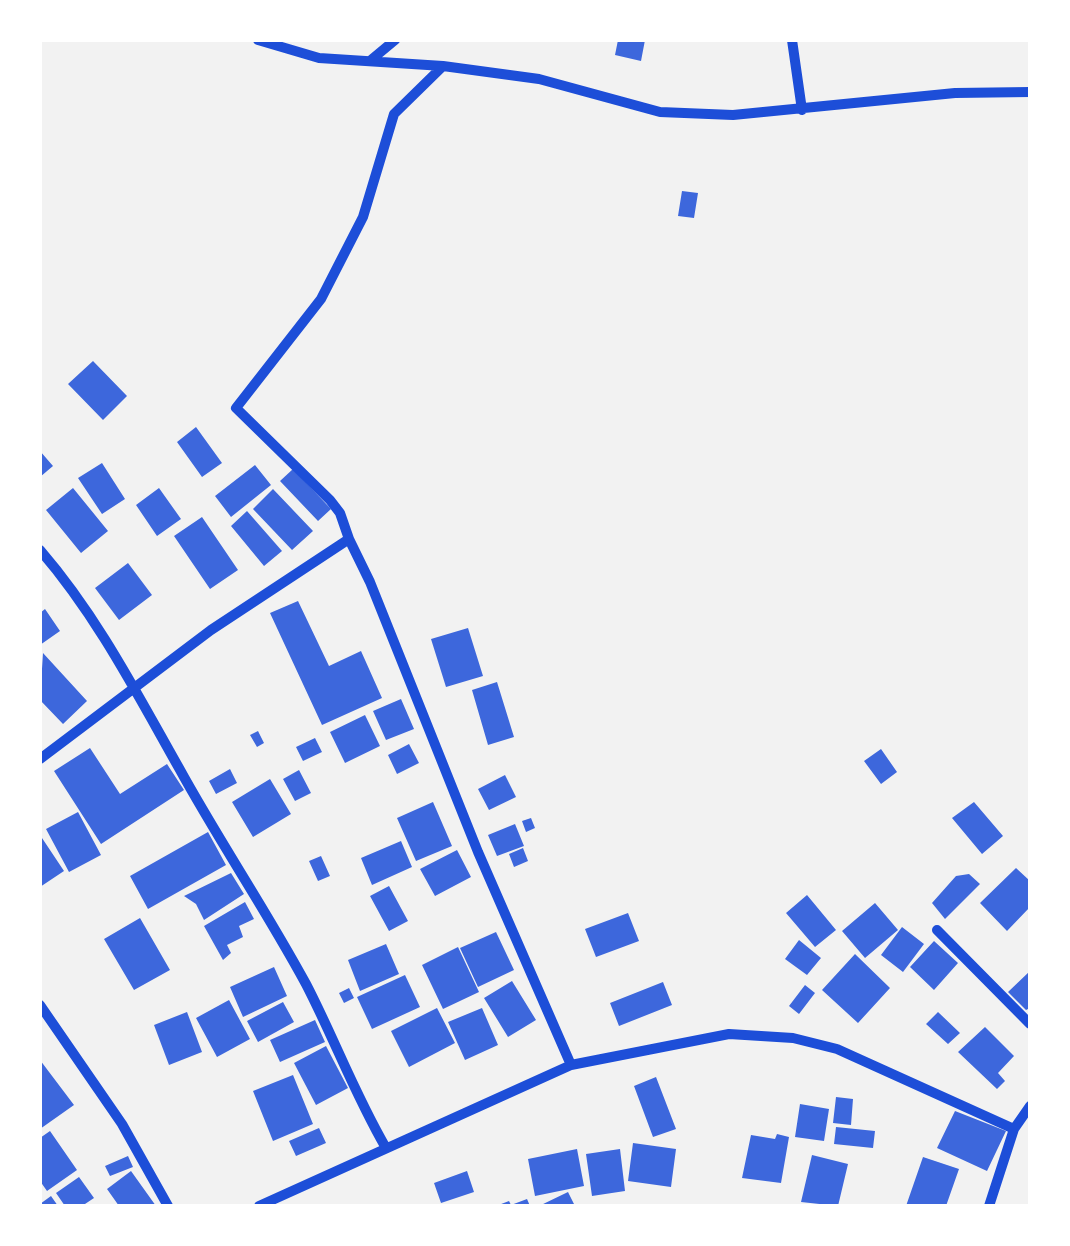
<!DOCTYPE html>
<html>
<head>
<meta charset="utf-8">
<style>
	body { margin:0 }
	#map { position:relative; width:1070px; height:1246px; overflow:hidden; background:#f2f2f2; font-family:Figtree,sans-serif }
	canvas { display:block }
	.frame { position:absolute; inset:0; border:42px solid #fff; pointer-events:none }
</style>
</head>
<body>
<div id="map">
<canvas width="1070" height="1246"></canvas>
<div class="frame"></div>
</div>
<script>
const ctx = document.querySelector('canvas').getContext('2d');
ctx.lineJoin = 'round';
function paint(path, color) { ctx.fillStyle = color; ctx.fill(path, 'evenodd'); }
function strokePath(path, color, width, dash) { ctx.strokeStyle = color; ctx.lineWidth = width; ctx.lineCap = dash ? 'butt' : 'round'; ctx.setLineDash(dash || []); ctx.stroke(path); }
paint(new Path2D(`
	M618,40H645L641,61L615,55Z
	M682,191L698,193L694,218L678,216Z
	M93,361L127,396L103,420L68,384Z
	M196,427L222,463L202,477L177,442Z
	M40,451L53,466L40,477Z
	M102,463L125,499L102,514L78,478Z
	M255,465L271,485L231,517L215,496Z
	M293,469L331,509L318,521L280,481Z
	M73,488L108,531L81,553L46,510Z
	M159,488L181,519L157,536L136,505Z
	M273,489L313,531L292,550L253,509Z
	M247,511L282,551L264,566L231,526Z
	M202,517L238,570L210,589L174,536Z
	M128,563L152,595L119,620L95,588Z
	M298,601L329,666L361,651L382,698L322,725L270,613Z
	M45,609L60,631L40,645V613Z
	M468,628L483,676L446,687L431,639Z
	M43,653L87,701L63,724L40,700Z
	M497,682L514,737L488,745L472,690Z
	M401,699L414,729L386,740L373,711Z
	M365,715L380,746L345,763L330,732Z
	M258,731L264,743L257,747L250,735Z
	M315,738L322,752L303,761L296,747Z
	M409,744L419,763L397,774L388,755Z
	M90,748L120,794L167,764L184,790L101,844L54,771Z
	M881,749L897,772L881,784L864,761Z
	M230,769L237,783L216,794L209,781Z
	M299,770L311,793L295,801L283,779Z
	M505,775L516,797L489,810L478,789Z
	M270,779L291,814L253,837L232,802Z
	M433,802L452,846L416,861L397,818Z
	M974,802L1003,836L982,854L952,818Z
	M78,812L101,855L69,872L46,829Z
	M531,818L535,828L526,832L522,821Z
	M515,824L524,846L497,856L488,835Z
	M208,832L226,865L148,909L130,876Z
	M40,835L64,871L40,887Z
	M401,841L412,867L372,885L361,858Z
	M523,848L528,861L514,867L509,854Z
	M457,850L471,877L435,896L420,869Z
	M321,856L330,876L318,881L309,861Z
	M1016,868L1030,881V907L1007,931L980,903Z
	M231,873L244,894L204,920L196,904L184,896Z
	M969,874L980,884L945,919L932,903L956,876Z
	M389,886L408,921L389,931L370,896Z
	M807,895L836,930L815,947L786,913Z
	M245,902L254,919L239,926L243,937L227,945L231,953L223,960L204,926Z
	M875,903L898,930L865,958L842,931Z
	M628,913L639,941L596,957L585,929Z
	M140,918L170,970L134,990L104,939Z
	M902,927L924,944L903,972L881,955Z
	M496,932L514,970L478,987L460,948Z
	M799,940L821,958L807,975L785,959Z
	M934,941L958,963L934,990L910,967Z
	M386,944L399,974L360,991L348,960Z
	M458,947L479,992L443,1009L422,965Z
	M855,954L890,988L858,1023L822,990Z
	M274,967L287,996L243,1017L230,987Z
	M1030,971V1008L1026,1010L1008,992Z
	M405,975L420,1007L372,1029L357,997Z
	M512,981L536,1020L508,1037L484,998Z
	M663,982L672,1005L619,1026L610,1003Z
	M805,985L815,993L799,1014L789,1006Z
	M349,988L354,998L344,1003L339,993Z
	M229,1000L250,1039L217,1057L196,1018Z
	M283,1002L294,1022L258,1042L247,1021Z
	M437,1008L455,1043L409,1067L391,1031Z
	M482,1008L498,1045L465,1060L448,1022Z
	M187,1012L202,1052L169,1065L154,1025Z
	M938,1012L960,1033L948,1044L926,1024Z
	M315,1020L325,1042L280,1062L270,1040Z
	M985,1027L1014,1056L998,1073L1005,1081L997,1089L958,1052Z
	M326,1046L348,1088L316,1105L294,1063Z
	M40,1060L74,1105L40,1129Z
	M293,1075L313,1124L273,1141L253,1091Z
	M656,1077L676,1129L653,1137L634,1086Z
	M836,1097L853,1099L851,1125L833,1123Z
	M800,1104L829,1109L824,1141L795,1137Z
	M955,1111L1006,1131L987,1171L937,1148Z
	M836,1127L875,1131L873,1148L834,1144Z
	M319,1128L326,1143L296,1156L289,1141Z
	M50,1131L77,1170L47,1191L40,1181V1138Z
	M777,1134L789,1137L781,1183L742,1178L751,1135L775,1139Z
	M633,1143L676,1149L671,1187L628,1181Z
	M577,1149L584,1186L535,1196L528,1159Z
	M620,1149L625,1191L592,1196L586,1154Z
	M812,1155L848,1164L838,1206L801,1202Z
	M128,1156L133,1167L110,1176L105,1166Z
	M923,1157L959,1169L946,1206H906Z
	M131,1171L156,1206H119L107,1189Z
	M467,1171L474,1192L441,1203L434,1183Z
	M79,1177L94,1198L82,1206H65L56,1193Z
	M568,1192L575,1206H539Z
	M51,1196L58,1206H40V1204Z
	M527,1199L530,1206H496L509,1201L511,1205Z`), '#3d67dc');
strokePath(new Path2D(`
	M258,40L319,58L443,66L539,79L660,112L733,115L955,93L1030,92
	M792,40L802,110
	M371,60L395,40
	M349,539L340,513L330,500L236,408L321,299L363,217L394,114L443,66
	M40,550C97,616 136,692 179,768C219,841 266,910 306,984C334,1038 355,1095 386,1148
	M40,759L211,630L349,539L370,582L478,852L571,1065
	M937,930L1030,1024
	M40,1005L122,1124L168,1206
	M259,1206L571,1065L729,1034L793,1038L837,1049L1014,1129L1030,1106
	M989,1206L1014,1129`), '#1d4ed8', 10);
</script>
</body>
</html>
